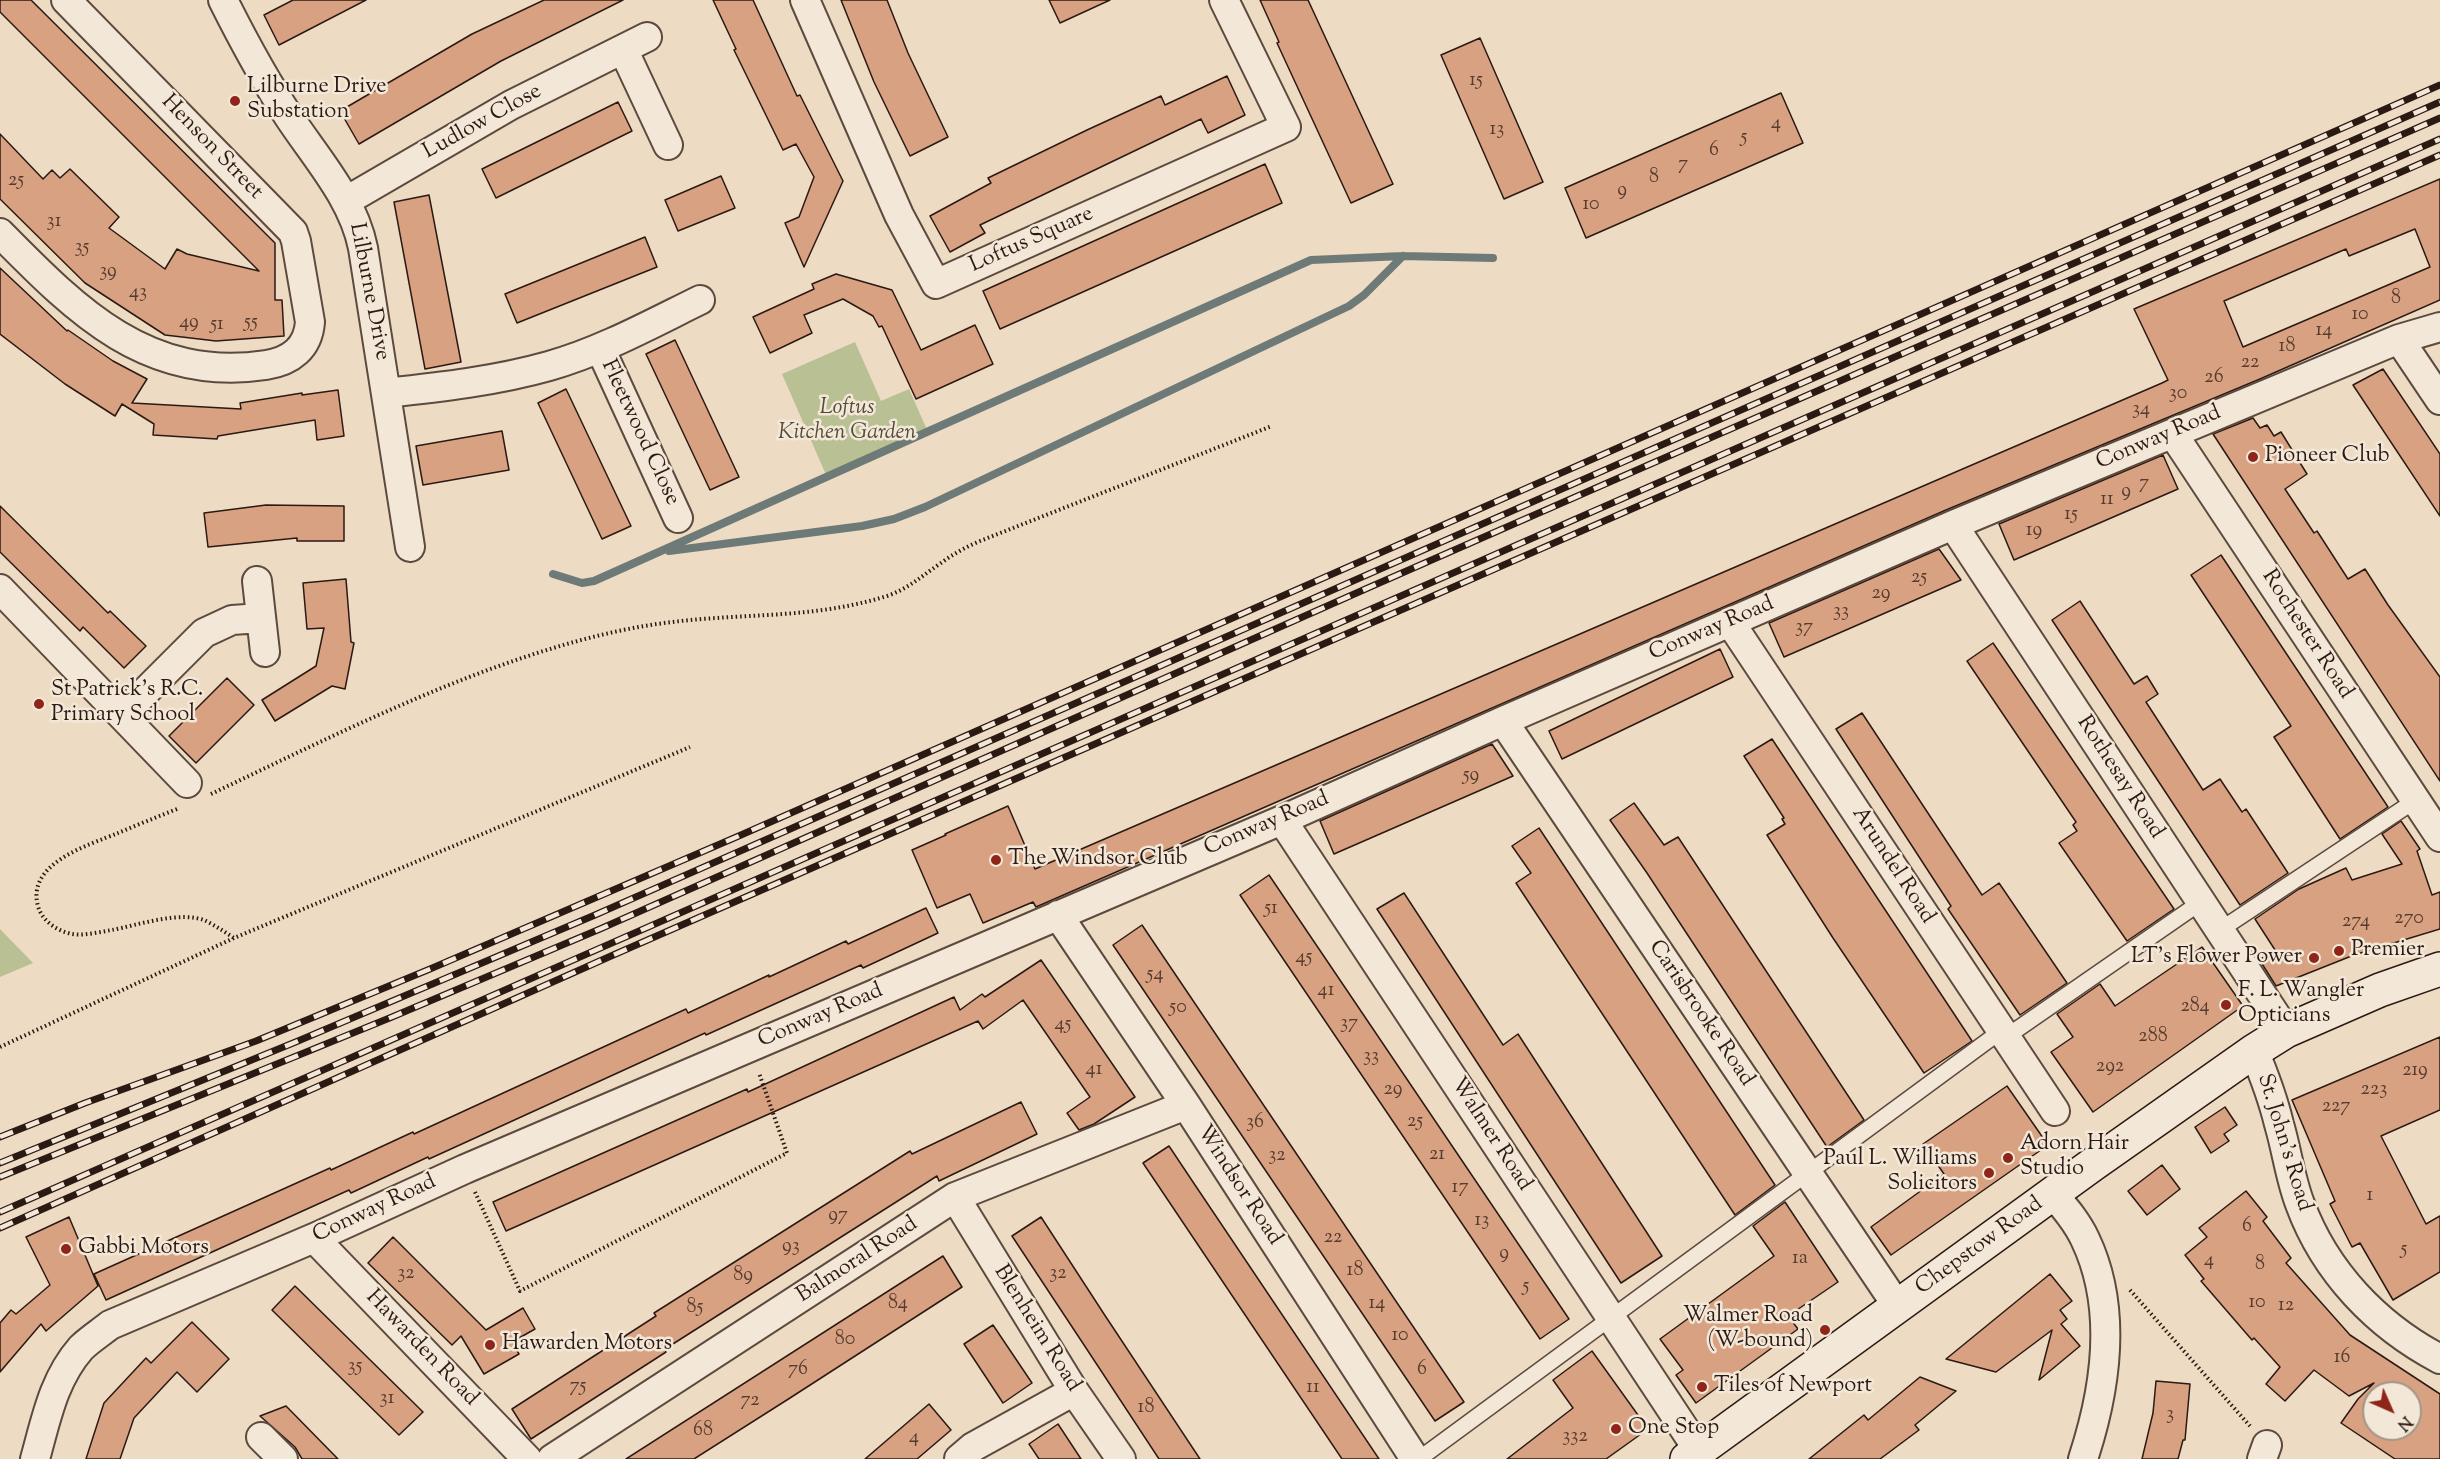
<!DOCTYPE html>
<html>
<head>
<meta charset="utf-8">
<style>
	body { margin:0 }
	#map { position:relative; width:2440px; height:1459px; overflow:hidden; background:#eddbc3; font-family:"Sorts Mill Goudy",serif }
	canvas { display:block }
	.north { position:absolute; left:2362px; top:1381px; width:60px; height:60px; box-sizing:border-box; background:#f3e8d8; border:2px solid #a39589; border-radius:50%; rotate:135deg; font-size:16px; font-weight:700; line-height:24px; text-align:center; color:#2b1913 }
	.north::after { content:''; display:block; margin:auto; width:21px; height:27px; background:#8f2418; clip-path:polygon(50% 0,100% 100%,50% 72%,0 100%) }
</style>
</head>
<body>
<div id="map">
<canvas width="2440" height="1459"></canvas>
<div class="north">N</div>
</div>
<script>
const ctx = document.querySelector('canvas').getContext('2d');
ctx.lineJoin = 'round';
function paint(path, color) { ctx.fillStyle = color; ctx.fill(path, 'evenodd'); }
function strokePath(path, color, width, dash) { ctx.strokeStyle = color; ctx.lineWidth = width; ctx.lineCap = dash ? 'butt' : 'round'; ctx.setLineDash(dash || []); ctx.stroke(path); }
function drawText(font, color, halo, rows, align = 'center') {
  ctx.font = font + ' "Sorts Mill Goudy",serif'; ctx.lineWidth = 5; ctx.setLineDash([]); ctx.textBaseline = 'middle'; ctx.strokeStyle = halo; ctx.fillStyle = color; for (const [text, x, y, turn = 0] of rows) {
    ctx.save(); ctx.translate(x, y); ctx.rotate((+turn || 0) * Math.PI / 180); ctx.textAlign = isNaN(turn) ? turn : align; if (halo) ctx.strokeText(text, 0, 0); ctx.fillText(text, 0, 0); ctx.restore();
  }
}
paint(new Path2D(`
	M855,342L881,401L909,389L928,432L827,477L782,374Z
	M0,929L33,963L0,977Z`), '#b8c094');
strokePath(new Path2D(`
	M669,551L862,526L894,519L925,507L1349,306L1364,295L1403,256
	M553,574L582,583L594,581L1311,260L1403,256L1493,258`), '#6e7a77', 8);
const building = new Path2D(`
	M0,0H31L275,243V300H282L284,336L216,341L165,335L85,283L0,199V134L43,179L52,170L60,178L70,169L119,217L109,228L165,269L177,249L187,254L259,271L0,12Z
	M293,0H366L279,45L264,15Z
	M544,0H623L501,61L359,144L340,111L472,34Z
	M713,0H753L797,96L800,95L843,181L804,267L785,223L799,217L814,177L796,144L783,150L734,50L736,49Z
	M841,0H887L908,53L948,137L910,156L874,82Z
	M1049,0H1110L1060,23Z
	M1260,0H1308L1393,184L1351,203L1277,43L1279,42Z
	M1480,38L1543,182L1504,199L1441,55Z
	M1227,76L1245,115L1208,133L1201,119L980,225L985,233L950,252L930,216L991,183L988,178L1087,130L1161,96L1165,105Z
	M1781,93L1803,143L1586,238L1565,188Z
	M618,102L632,131L496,198L482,169Z
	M1265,164L1282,203L1000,329L983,291Z
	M721,176L735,208L678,231L665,200Z
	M2440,179V300L2260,379L1946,510L1036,907L1033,902L983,923L970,894L937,908L912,850L946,835L945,834L1008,806L1035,869L2162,383L2168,380L2134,309ZM2415,229L2430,267L2243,347L2224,301L2346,249L2349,256Z
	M429,195L461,362L425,369L394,202Z
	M645,237L657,267L517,323L505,294Z
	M0,268L67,331L68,330L113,361L147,379L132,403L241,409L240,403L302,393V395L338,390L344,436L317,440L315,420L218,436L217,439L153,435L154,424L122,404L115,416L65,384L0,334Z
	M836,274L892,290L921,350L975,325L993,364L916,399L882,326L879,327L873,316L843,299L804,315L812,333L770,353L753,317L814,289L812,284Z
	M675,340L739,477L710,490L646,354Z
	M2383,369L2440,454V516L2353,385Z
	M566,389L631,526L602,539L538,403Z
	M2253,418L2260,428L2267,425L2274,436L2281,432L2307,474L2285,489L2314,533L2317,531L2348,579L2365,569L2388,605L2440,677V781L2213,434Z
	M502,431L509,470L423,485L416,446Z
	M2163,455L2178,489L2014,560L1999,524Z
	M266,505L344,506V541H297V538L208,547L204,513Z
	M0,506L108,613L110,611L146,646L124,668L83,627L80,631L0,552Z
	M1939,549L1961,580L1784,657L1769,623Z
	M2221,555L2388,807L2340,839L2274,737L2291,726L2191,575Z
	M346,579L351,642L354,643L345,689L332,686L275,721L262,700L316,666L324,628L307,629L303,583Z
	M2080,601L2134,684L2147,676L2158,694L2146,702L2203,790L2220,779L2242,812L2246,809L2288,873L2240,905L2052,620Z
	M1993,643L2174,909L2127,941L2059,843L2077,831L2073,825L2076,822L1967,661Z
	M1720,649L1733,677L1562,759L1549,731Z
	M227,678L254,705L196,763L169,736Z
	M1862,713L1982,895L1999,883L2067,983L2020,1015L1948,909L1951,906L1836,729Z
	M1772,739L1972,1041L1924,1073L1833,938L1767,835L1785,824L1782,819L1784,818L1744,756Z
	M1492,744L1513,776L1334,854L1320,821Z
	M1634,803L1664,845L1678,837L1864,1120L1827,1147L1647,873L1610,820Z
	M2401,821L2420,849L2417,851L2432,895L2440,892V929L2354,955L2276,986L2259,959L2277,953L2255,919L2299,889L2346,868L2352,880L2402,864L2382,834Z
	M1539,828L1775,1185L1735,1215L1516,883L1531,873L1512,846Z
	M1269,875L1569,1319L1540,1339L1240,895Z
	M1404,893L1503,1045L1518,1034L1662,1256L1621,1283L1377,909Z
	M926,908L938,933L863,968L861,965L706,1035L705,1033L429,1159L428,1157L351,1193L349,1190L106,1300L94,1274L330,1168L331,1170L413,1132L414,1134L686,1009L688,1013L769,975V977L846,941L848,944Z
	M1142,925L1464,1402L1435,1421L1113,945Z
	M2202,947L2243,1006L2093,1112L2051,1052L2073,1037L2057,1014L2100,984L2115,1006Z
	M1041,960L1135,1097L1094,1124L1079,1130L1067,1113L1090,1097L1023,1000L983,1029L978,1021L506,1231L493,1202L729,1097L747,1089L748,1092L954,997L960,1010L982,994L985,997Z
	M2440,1037V1110L2381,1136L2426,1224L2440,1216V1272L2393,1300L2360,1243L2352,1247L2330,1204L2335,1201L2292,1100Z
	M2007,1086L2048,1145L1891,1255L1871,1227L1944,1174L1923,1144Z
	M1021,1102L1037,1134L939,1181L937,1176L665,1349L666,1352L531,1439L512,1409L656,1316L654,1313L910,1151L912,1154Z
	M2225,1107L2237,1125L2224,1134L2229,1141L2211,1153L2195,1127Z
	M1169,1146L1193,1182L1379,1459H1342L1229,1291L1143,1163Z
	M2162,1165L2180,1189L2147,1215L2128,1191Z
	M2246,1191L2267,1217L2263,1221L2291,1258L2286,1263L2350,1335L2440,1394V1459H2395L2341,1423L2358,1399L2374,1383L2349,1396L2314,1370L2285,1401L2266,1384L2280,1367L2254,1338L2252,1340L2201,1281L2204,1279L2185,1255L2207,1237L2199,1228ZM2374,1393H2410V1429H2374Z
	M1785,1202L1838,1282L1788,1316L1798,1329L1696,1403L1676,1375L1683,1370L1660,1339L1774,1256L1753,1226Z
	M69,1217L98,1286L46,1331L41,1324L0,1372V1323L11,1310L16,1314L50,1285L26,1237Z
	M1041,1217L1104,1314L1200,1459H1159L1088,1351L1012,1236Z
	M393,1237L486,1330L523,1308L535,1329L512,1342L519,1354L484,1374L461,1336L452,1345L368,1263Z
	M943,1256L962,1287L790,1398L694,1459H626Z
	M2050,1274L2072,1301L2060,1310L2067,1319L2061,1324L2080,1346L2039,1380L2052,1330L1996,1372L1946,1359Z
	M295,1286L423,1412L399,1435L272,1310Z
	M192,1322L229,1359L197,1392L177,1372L134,1418L120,1459H86L104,1403L146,1358L151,1363Z
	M993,1325L1032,1383L1003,1403L964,1344Z
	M1592,1351L1648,1429L1606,1459H1507L1573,1408L1553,1380Z
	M1920,1377L1956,1391L1915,1425L1919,1430L1880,1459H1809L1864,1415L1868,1420Z
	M2156,1381L2190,1384L2185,1440H2183L2178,1459H2142L2153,1413Z
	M929,1404L951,1430L917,1459H865Z
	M286,1406L338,1459H302L295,1447L260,1416Z
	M1058,1424L1081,1459H1039L1029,1444Z`);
paint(building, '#d8a181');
strokePath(building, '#2b1913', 1.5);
const service = new Path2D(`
	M2220,930L2416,800
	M2006,1037L2201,902
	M1419,1459L2001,1031`);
const minor = new Path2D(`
	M223,0C243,40 264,79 289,117C316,158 353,198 363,248L410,547
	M805,0L899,215L936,284L1286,127L1224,0
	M623,49L647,37
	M346,201L511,105L623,49L668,145
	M0,233C76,310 147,383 266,365C291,361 308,348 310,322L296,241L293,232L66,0
	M2399,339L2440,400
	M600,348L678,518
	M386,393C441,387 496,381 549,366C602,351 651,324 700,300
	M2173,434L2440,837
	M1953,525L2286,1031
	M257,581L265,652
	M0,589L187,783
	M1730,622L2055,1111
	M122,715L204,633L232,620L261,618
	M1503,721L1898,1307
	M1282,820L1699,1451
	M1058,915L1186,1105L1415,1459
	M2254,1051C2264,1075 2273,1099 2279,1124C2287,1151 2290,1178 2300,1204C2325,1272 2377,1326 2440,1359
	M2053,1194C2065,1208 2077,1222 2085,1239C2118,1308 2106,1389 2083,1459
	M955,1197L1074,1391L1121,1459
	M314,1238L527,1459
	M261,1437L283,1459
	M35,1459C46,1420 53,1380 81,1348C89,1340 100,1333 110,1325L314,1238L465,1169L1282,820L1503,721L1953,525L2399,339L2440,327
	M552,1459L955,1197L1186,1105
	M959,1459L973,1447L1074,1391
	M2262,1459L2267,1445`);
const secondary = new Path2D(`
	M1687,1459L2092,1165L2254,1051L2286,1031L2380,990L2440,969`);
strokePath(service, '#5c4a3f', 18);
strokePath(minor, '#5c4a3f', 32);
strokePath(secondary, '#2b1913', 36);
strokePath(new Path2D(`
	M211,794C329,738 448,677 574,642C606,633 639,626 672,622C745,613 814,619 887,596C908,589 923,575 941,563C953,554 966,547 980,541L1272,426
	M177,809C157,817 137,825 118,833C89,845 26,863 38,906C42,921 57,931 72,934C85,936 99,932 112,930C138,925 182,910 206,921C216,926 225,932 234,938
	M0,1047L234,938L690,747
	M475,1192L520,1291L787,1153L759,1073
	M2130,1290L2250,1426`), '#2b1913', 4, [1.5, 3]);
strokePath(service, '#f3e8d8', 15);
strokePath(minor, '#f3e8d8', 28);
strokePath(secondary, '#f3e8d8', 33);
const rail = new Path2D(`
	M0,1137L85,1103L256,1041L430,969L741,835L2440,85
	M0,1163L298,1041L595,915L2440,102
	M0,1177L392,1017L600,929L1370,587L2440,118
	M0,1212L2440,139
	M0,1228L611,956L2440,155`);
strokePath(rail, '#2b1913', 7);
strokePath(rail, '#f3e8d8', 4.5, [14]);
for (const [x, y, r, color] of [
	[235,101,6,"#8f2418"],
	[2253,457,6,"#8f2418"],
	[39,704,6,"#8f2418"],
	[996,860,6,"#8f2418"],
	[2339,951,6,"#8f2418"],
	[2314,958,6,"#8f2418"],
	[2226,1005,6,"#8f2418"],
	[2008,1158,6,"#8f2418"],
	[1989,1173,6,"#8f2418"],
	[66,1249,6,"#8f2418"],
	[1825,1330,6,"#8f2418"],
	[490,1345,6,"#8f2418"],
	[1702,1387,6,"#8f2418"],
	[1616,1429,6,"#8f2418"]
]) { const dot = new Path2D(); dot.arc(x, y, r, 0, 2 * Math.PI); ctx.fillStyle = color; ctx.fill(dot); strokePath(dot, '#f3e8d8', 2); }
drawText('20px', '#563b2e', null, [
	["15",1476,82],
	["4",1776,125],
	["13",1497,131],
	["5",1744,139],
	["6",1714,152],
	["7",1683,166],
	["8",1654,179],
	["25",16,182],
	["9",1622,192],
	["10",1591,206],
	["31",54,223],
	["35",82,249],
	["39",108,273],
	["43",138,294],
	["8",2396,300],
	["10",2360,316],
	["49",189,324],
	["55",251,324],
	["51",217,326],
	["14",2324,332],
	["18",2287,348],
	["22",2250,364],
	["26",2214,379],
	["30",2178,395],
	["34",2141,411],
	["7",2144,485],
	["9",2126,493],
	["11",2107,501],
	["15",2071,516],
	["19",2034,532],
	["25",1919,579],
	["29",1881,595],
	["33",1841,613],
	["37",1804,629],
	["59",1471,777],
	["51",1271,910],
	["270",2409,920],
	["274",2356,923],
	["45",1304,959],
	["54",1155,976],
	["41",1326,992],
	["284",2195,1008],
	["50",1178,1009],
	["37",1349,1025],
	["45",1063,1026],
	["288",2153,1038],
	["33",1371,1058],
	["292",2110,1068],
	["41",1094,1071],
	["219",2415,1072],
	["29",1393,1091],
	["223",2374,1091],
	["227",2336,1108],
	["25",1415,1123],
	["36",1255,1124],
	["21",1437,1156],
	["32",1277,1157],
	["17",1460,1189],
	["1",2370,1197],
	["97",838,1217],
	["13",1482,1222],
	["6",2247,1228],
	["22",1333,1239],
	["93",791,1248],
	["5",2404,1251],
	["9",1504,1255],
	["1a",1800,1260],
	["4",2209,1262],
	["8",2260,1266],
	["18",1355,1272],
	["32",406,1275],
	["32",1058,1275],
	["89",743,1277],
	["5",1526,1288],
	["10",2257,1304],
	["84",898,1305],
	["14",1377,1305],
	["12",2286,1307],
	["85",695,1309],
	["10",1400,1337],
	["80",845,1341],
	["16",2342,1359],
	["35",355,1368],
	["76",798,1371],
	["6",1422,1371],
	["75",578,1388],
	["11",1313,1389],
	["31",387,1400],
	["72",750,1402],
	["18",1146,1409],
	["3",2170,1416],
	["68",703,1432],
	["332",1575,1438],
	["4",914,1439]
]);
drawText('22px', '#2b1913', '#f3e8d8', [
	["Lilburne Drive",247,88],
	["Substation",247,113],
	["Pioneer Club",2265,457],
	["St Patrick's R.C.",51,691],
	["Primary School",51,716],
	["The Windsor Club",1008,860],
	["Premier",2351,951],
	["LT's Flower Power",2302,958,"right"],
	["F. L. Wangler",2238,992],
	["Opticians",2238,1017],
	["Adorn Hair",2020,1145],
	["Studio",2020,1170],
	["Paul L. Williams",1977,1160,"right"],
	["Solicitors",1977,1185,"right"],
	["Gabbi Motors",78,1249],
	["Walmer Road",1813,1317,"right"],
	["(W-bound)",1813,1342,"right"],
	["Hawarden Motors",502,1345],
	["Tiles of Newport",1714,1387],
	["One Stop",1628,1429]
], 'left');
drawText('22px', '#2b1913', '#f3e8d8', [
	["Ludlow Close",483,123,-29],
	["Henson Street",211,148,46],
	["Loftus Square",1032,241,-24],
	["Lilburne Drive",368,292,79],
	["Fleetwood Close",639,433,65],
	["Conway Road",2159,439,-23],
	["Conway Road",1712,630,-23],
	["Rochester Road",2306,635,57],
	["Rothesay Road",2119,778,57],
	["Conway Road",1267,825,-23],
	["Arundel Road",1892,866,57],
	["Carisbrooke Road",1700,1014,56],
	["Conway Road",821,1017,-23],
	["Walmer Road",1490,1135,57],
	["St. John's Road",2283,1143,73],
	["Windsor Road",1238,1186,57],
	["Conway Road",375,1210,-25],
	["Chepstow Road",1980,1247,-36],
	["Balmoral Road",858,1261,-33],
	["Blenheim Road",1036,1329,58],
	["Hawarden Road",421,1349,46]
]);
drawText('italic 22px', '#554b3a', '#f3e8d8', [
	["Loftus",847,409],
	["Kitchen Garden",847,434]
]);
</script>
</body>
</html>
